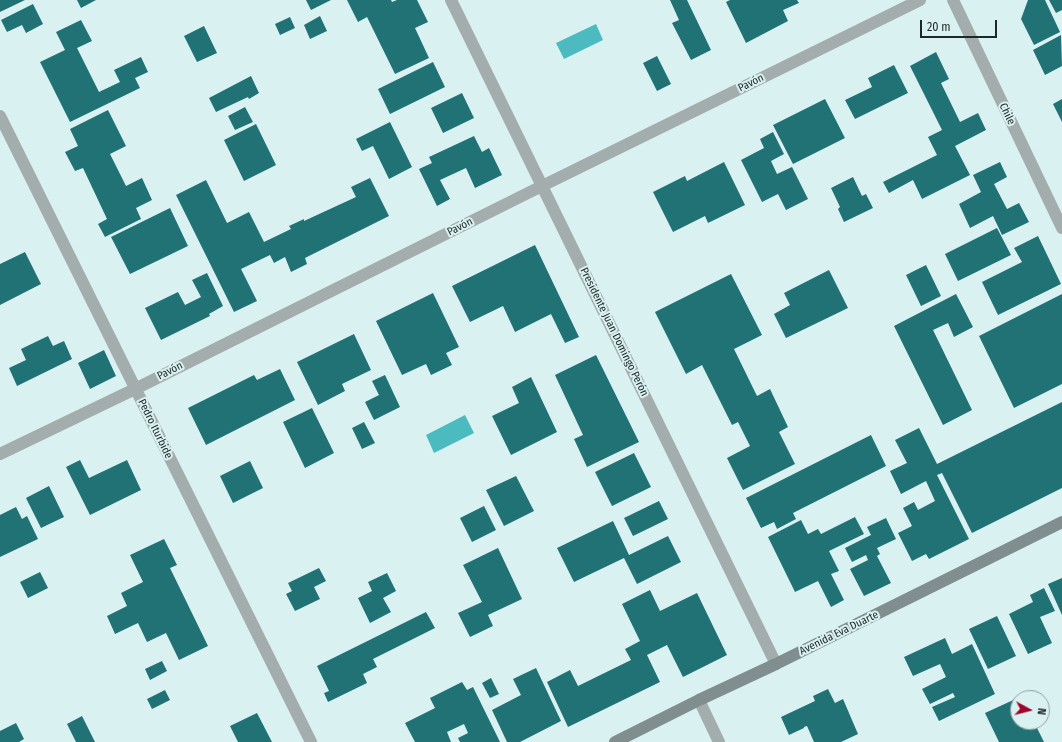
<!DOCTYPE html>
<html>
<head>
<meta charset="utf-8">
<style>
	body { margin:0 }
	#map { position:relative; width:1062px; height:742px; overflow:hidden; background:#daf1f2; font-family:"Fira Sans Condensed",sans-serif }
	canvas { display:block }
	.north { position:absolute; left:1010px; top:690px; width:40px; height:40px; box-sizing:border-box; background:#daf1f2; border:1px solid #8fa1a1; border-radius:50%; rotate:97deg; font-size:11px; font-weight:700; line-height:16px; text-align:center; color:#1f2828 }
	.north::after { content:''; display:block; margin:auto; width:14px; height:18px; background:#a2022b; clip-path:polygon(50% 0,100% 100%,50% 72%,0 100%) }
	.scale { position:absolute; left:920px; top:20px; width:77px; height:18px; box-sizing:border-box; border:2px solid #1f2828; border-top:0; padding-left:5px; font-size:12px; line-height:14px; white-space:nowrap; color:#1f2828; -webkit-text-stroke:3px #daf1f2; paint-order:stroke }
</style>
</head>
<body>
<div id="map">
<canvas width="1062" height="742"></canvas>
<div class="north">N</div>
<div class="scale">20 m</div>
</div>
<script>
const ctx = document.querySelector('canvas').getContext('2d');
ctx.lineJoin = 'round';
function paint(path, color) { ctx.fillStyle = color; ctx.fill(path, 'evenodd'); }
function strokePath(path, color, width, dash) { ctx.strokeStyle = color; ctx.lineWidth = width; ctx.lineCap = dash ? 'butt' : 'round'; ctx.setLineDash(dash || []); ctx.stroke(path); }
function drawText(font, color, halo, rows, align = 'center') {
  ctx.font = font + ' "Fira Sans Condensed",sans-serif'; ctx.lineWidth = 4; ctx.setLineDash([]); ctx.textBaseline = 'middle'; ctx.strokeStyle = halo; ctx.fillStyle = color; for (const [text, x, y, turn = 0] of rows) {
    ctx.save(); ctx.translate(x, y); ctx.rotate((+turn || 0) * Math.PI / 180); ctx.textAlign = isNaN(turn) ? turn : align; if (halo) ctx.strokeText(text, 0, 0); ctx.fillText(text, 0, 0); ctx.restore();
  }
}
paint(new Path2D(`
	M596,24L603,40L564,59L556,43Z
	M465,415L474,433L434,453L426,435Z`), '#4bbbc0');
paint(new Path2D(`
	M0,0H25L0,12Z
	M77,0H96L81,8Z
	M306,0H331L311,10Z
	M347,0H391L392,2L397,0H417L428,22L415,28L429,58L395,74L367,17L358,22Z
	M670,0H687L711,50L691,60L672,23L679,20Z
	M730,0H797L799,3L783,10L788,21L746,43L726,2Z
	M1028,0H1045L1060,32L1034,45L1021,19Z
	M1049,0H1062V10L1056,13Z
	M33,4L43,24L26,33L22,25L7,32L1,20Z
	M320,16L327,31L310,39L304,25Z
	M290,17L295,28L280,35L275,24Z
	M81,20L92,41L77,48L99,92L120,82L114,70L141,57L148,72L135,78L140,88L70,122L40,62L65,50L56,32Z
	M204,26L217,53L197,62L184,36Z
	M1061,35L1062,66L1045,75L1033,50Z
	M936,52L949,79L941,83L960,122L978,113L986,130L955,146L970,175L922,199L913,180L889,193L883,182L937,155L928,137L942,130L910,66Z
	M657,56L671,84L657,91L643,63Z
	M433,62L445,87L390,114L378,89Z
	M894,65L908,93L855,119L845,100L872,87L868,78Z
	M251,76L259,93L249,99L248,97L216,112L209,98Z
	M462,93L474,118L443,133L431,108Z
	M825,99L845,138L793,164L773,125Z
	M1062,99V122L1053,104Z
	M245,107L253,122L235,130L228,116Z
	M108,110L126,146L110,154L126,186L142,178L152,200L136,208L141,219L105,237L98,224L107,219L83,168L75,171L65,152L78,146L70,129Z
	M390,122L412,167L389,179L373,146L362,151L356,139Z
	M256,124L276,165L244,181L224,140Z
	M773,132L784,154L771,161L777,174L792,167L808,199L786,210L778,194L762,202L741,160L764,148L760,139Z
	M474,136L482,152L489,148L502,175L475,188L466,168L440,180L450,199L437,206L419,169L432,163L429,157Z
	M724,162L745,205L708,223L705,216L673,232L653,192L685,176L687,181Z
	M1000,162L1007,177L994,184L1007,209L1019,203L1029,222L1002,235L993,216L970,228L959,204L981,192L973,175Z
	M853,177L862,196L866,194L873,208L844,222L838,209L840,207L831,188Z
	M370,178L389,216L305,258L307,264L291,272L285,257L274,263L270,255L241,269L257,301L234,312L176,195L206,180L227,223L249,212L264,242L291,229L289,226L304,219V221L356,197L351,187Z
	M170,208L188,246L130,274L111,237Z
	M997,228L1011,255L958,281L945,254Z
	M1038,236L1061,284L998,315L982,282L1022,262L1014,248Z
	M535,245L579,337L565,343L551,314L515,332L503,306L470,322L452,286Z
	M25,252L41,284L0,305V264Z
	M926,265L941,296L921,306L906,275Z
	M829,270L848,308L786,338L774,314L790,305L784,293Z
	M207,273L223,306L209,314L210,316L161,340L145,308L178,292L185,305L201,297L192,280Z
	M731,274L762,335L734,349L757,396L770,389L788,427L779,432L795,464L743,490L727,458L750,446L738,422L732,425L702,365L686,374L655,312Z
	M433,293L459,347L446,353L452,365L431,375L426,364L402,375L376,321Z
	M956,294L973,327L954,337L948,323L933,330L972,410L943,425L894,326Z
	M1062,294V384L1014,408L979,336Z
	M354,334L371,370L342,384L345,391L318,405L297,362Z
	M48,336L53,346L64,341L72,359L17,386L9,368L26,360L21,349Z
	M104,350L116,376L90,389L78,363Z
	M596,355L639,442L587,467L574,439L583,435L555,375Z
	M280,369L295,400L206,445L188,408L254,375L257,380Z
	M385,375L400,407L374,420L365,402L379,395L372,381Z
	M531,377L557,432L511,455L492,416L519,403L512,387Z
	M1062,402V488L972,533L942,473L937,475L969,539L929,559L926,554L912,561L898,533L912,526L903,508L914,502L918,510L935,501L926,481L901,494L890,471L907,463L895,440L919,428L937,464Z
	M312,408L334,453L305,468L283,422Z
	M364,422L375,443L362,449L352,428Z
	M871,435L886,466L793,513L796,519L777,529L774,522L761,528L746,498Z
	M634,453L651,487L612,506L595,472Z
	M80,460L89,478L127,460L141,490L90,515L66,467Z
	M250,461L263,488L233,503L220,476Z
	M516,476L534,511L504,526L486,490Z
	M49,486L64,517L41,528L26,498Z
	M659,501L668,519L633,536L624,518Z
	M484,506L496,530L472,542L460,518Z
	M16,507L22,519L27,516L38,539L0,557V515Z
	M855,517L864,534L829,551L839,571L831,574L844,600L831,607L818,581L795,592L768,537L801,520L808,534L818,529L821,534Z
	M886,518L896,539L877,548L880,554L877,556L891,583L864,596L850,569L868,560L866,555L852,562L845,548L871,535L867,527Z
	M613,521L629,555L668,536L681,562L637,584L624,558L574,582L557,548Z
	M164,539L177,565L170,568L208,646L179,660L166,633L147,642L138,623L115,634L107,616L127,606L121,593L143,582L130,555Z
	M498,548L522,599L488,615L493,626L470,637L458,613L482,602L463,565Z
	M319,568L326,581L314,587L320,599L295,611L286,594L292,591L288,583Z
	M40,572L48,588L28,598L20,582Z
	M387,573L396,591L383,598L391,612L370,623L358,598L372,591L368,582Z
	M1062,578V615L1048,584Z
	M1044,588L1055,611L1040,617L1052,643L1028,654L1009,614L1033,602L1030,595Z
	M650,590L660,611L697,593L727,655L683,677L667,645L647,655L660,682L568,727L547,682L570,670L578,686L631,660L625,649L640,641L622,604Z
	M426,612L435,628L373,659L377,667L363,674L367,683L328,702L324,693L329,691L317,666Z
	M997,616L1016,656L988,669L969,629Z
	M945,638L952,654L972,644L995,694L939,721L932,707L955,697L953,693L930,704L922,689L946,677L940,664L913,676L904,657Z
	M162,661L167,671L150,680L145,669Z
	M536,668L561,721L520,742H507L492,710L521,695L513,679Z
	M491,678L499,694L490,698L482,683Z
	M462,682L467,690L473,687L500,742H460L458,738L468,733L464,724L447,732L451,742H415L405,723L435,708L430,698Z
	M828,689L835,703L843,699L858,734L841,742H814L807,726L804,727V728L789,735L781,717L815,701L813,696Z
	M165,690L170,700L152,709L147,699Z
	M1022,696L1023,698H1018V722H1034L1044,742H999L985,713Z
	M257,713L272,742H238L230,726Z
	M82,716L95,742H76L67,724Z
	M16,723L24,739L19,742H0V731Z`), '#217275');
strokePath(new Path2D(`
	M451,0L776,664
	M953,0L1062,228
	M0,116L311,742
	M0,454L135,389L542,186L920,0
	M699,700L719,742`), '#a4adad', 12);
strokePath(new Path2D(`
	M615,742L699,700L776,664L1062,522`), '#808e8f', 12);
drawText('11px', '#1f2828', '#daf1f2', [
	["Pavón",751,83,-26],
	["Chile",1007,114,64],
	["Pavón",460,227,-27],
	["Presidente Juan Domingo Perón",614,332,64],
	["Pavón",170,371,-27],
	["Pedro Iturbide",155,429,64],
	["Avenida Eva Duarte",839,633,-26]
]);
</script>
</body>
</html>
